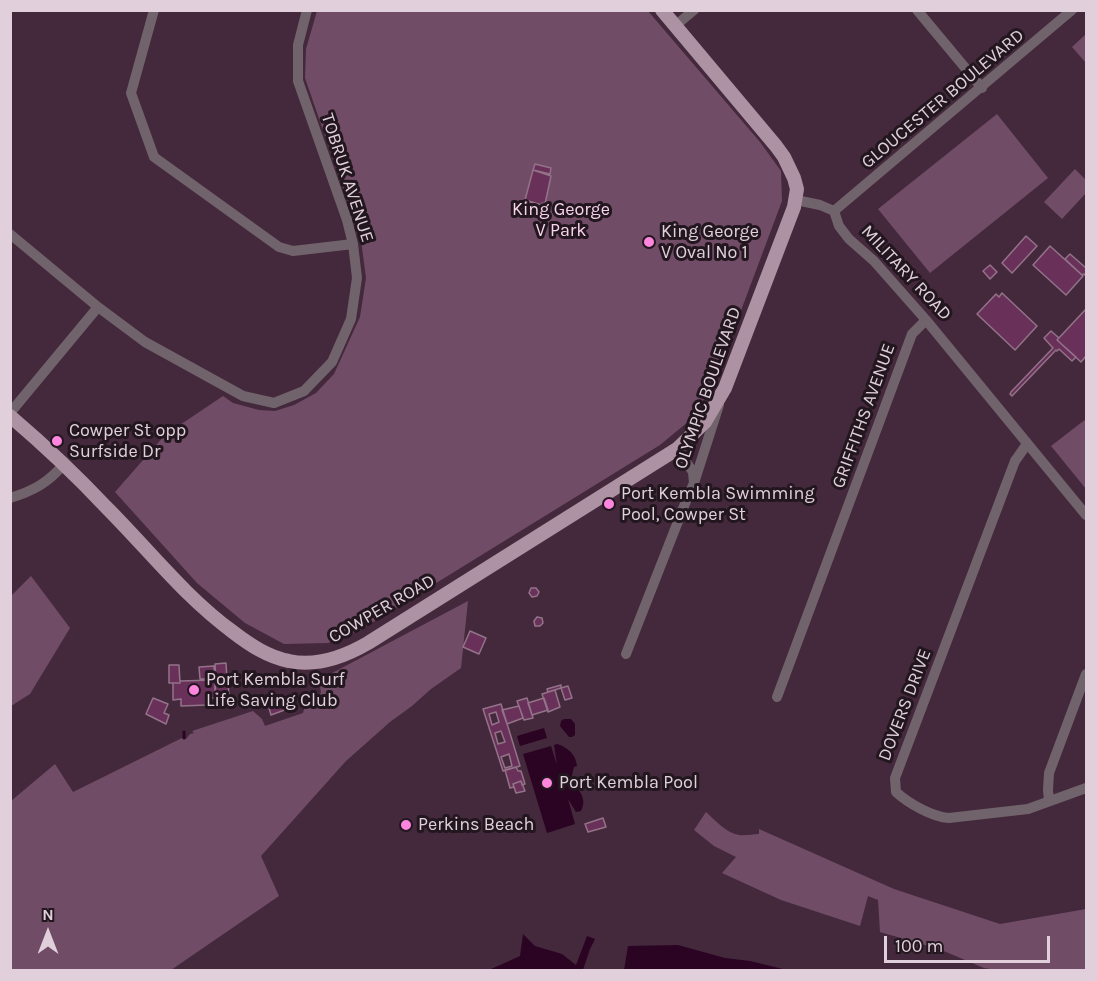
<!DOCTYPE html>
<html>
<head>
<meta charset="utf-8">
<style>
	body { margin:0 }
	#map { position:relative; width:1097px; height:981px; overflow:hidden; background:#44293c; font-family:Karla,sans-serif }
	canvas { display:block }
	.frame { position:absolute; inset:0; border:12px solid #e1d0db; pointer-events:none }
	.north { position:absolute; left:18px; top:903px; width:60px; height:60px; -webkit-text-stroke:4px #22161f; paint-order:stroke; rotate:0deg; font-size:16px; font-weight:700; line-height:24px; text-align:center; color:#e1d0db }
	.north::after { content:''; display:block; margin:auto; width:21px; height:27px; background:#e1d0db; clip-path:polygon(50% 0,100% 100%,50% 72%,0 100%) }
	.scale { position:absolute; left:884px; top:936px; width:166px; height:27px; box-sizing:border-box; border:3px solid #e1d0db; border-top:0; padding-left:8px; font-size:18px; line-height:21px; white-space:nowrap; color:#e1d0db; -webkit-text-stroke:4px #22161f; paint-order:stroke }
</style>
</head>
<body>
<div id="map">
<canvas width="1097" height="981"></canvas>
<div class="frame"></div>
<div class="north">N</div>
<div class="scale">100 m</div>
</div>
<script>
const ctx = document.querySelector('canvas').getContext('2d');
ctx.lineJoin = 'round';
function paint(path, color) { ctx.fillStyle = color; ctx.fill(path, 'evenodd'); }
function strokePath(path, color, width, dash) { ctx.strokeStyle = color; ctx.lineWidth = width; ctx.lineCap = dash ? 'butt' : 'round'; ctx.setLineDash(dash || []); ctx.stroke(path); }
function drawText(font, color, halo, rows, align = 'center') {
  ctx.font = font + ' Karla,sans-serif'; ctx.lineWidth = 6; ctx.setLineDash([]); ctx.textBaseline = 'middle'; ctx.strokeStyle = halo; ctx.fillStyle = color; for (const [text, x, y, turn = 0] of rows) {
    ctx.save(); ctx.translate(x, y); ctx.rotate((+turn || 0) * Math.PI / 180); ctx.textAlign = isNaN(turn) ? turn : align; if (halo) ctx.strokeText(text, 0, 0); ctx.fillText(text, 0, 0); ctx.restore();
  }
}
paint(new Path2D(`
	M317,11H648L760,142L781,171L782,201L712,388L689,421L660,445L360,630L328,643L284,644L245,623L197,583L115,492L165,435L223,396L233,403L259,410L275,411L294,405L316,393L334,374L360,317L366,278L361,240L305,78L306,49Z
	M1086,34V63L1072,47Z
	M997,114L1048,178L930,273L878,209Z
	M1075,169L1086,180V193L1062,219L1044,202Z
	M1086,419V489L1051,446Z
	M31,576L70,628L30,694L11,706V596Z
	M468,601L461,668L431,689L412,706L390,722L346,761L261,856L279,896L171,970H11V801L55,764L73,792L182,738L186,739L190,734L194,733L192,731L253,711L262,719L265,726L303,713L306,702L321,693L319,680Z
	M706,812C715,820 726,833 739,835C745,836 752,834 759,834V829L894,889L1000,924L1086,909V970H1008L1003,969L996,970L984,968L939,949L880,932L878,900L868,896L860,926L781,900L722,873L736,857L714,846L694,830Z`), '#714c66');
paint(new Path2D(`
	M564,719H571L575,724V735L572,737H569L560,726L561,721Z
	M544,728L547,738L520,746L517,736Z
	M557,744C568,747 576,755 577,766L574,767L571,779C578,791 588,797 581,811L576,812L568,799L575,824L547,833L523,754L551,746L557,765L554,745Z
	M523,934L535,946L562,954L576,965L587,936L595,939L590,949L583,970H489L520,956Z
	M678,945L725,958L750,961L787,970H624L628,946Z`), '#2b0323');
strokePath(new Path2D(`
	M184,738V732`), '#2b0323', 3);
const building = new Path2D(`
	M535,164L551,168L550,174L533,170Z
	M533,170L551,176L545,204L542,203V205L525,200Z
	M526,201L542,205L540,209L525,205Z
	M1026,236L1037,246L1012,273L1002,263Z
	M1050,246L1083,276L1066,295L1033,265Z
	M1070,254L1086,268V276L1084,274L1082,275L1065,259Z
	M990,265L997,272L990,279L983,271Z
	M1002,293L1037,326L1015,350L977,314L996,294L999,297Z
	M1086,309V356L1081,362L1057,340Z
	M1051,331L1059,338L1057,340L1076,357L1072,361L1059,349L1057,351L1056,350L1012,396L1010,394L1011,392L1053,348L1044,338Z
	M531,588H536L539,592L537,596L532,597L529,593Z
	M537,617L542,618L543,623L540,626H535L534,621Z
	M470,631L486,638L479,654L463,647Z
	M226,663L227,680L216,681L215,664Z
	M169,665H179L180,683H169Z
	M214,666L215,679H200L199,667Z
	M215,680V698H207V705L181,706V699L173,700V683H180V681Z
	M215,681H228L229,697L216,698Z
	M561,685V688L548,692L547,689Z
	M568,686L572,698L565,700L561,688Z
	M555,690L560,707L548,712L542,694Z
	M153,698L168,704L164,713L169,715L166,724L146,714Z
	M527,698L533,718L524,720L517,701Z
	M544,698L548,710L532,715L528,703Z
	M287,701L290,708L271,715L269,708Z
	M501,704L520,766L503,771L483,709Z
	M519,706L523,718L507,724L502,710Z
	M496,712L499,722L492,725L489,714Z
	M501,731L505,742L498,744L495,733Z
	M509,754L512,766L505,768L501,757Z
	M516,767L518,771H521L525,784L522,785L521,781L513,784L514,787L510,788L505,770Z
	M521,781L525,791L516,793L513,784Z
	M603,818L606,827L588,832L585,824Z`);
paint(building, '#69305a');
strokePath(building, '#927388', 1.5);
strokePath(new Path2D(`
	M154,10L131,93L154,157L279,247L293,251L353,244
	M917,10L982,88
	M675,26L694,10
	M796,200L820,205L834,211L839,226L849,239L874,261L926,320L1086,515
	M834,211L1072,10
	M10,234L98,307L145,342L243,396L274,403L304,391L332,362L351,319L357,278L353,244L347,220L298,81V45L307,10
	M10,413L98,307
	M1027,444L1015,461L895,778L896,792C908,803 932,817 949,818L1028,809L1086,788
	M677,449L693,472L694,483
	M10,498C33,491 48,483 64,464
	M626,654L688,496L694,483L719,405
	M777,697L912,334L926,320
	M1049,801L1048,790L1049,773L1086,674`), '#71636c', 10);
strokePath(new Path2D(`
	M10,416C44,445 76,475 106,507C149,550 184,596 233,632C250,645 268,657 289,661C317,667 344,657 368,643L677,449L705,422L725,388L794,207L797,189L794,178L784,157L776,146L662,10`), '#ad92a4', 14);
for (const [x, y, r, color] of [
	[649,242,6,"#ff85de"],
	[57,441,6,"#ff85de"],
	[609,504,6,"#ff85de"],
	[194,690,6,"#ff85de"],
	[547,783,6,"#ff85de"],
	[406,825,6,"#ff85de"]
]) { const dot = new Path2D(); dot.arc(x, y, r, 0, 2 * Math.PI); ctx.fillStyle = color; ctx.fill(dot); strokePath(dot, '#22161f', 2); }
drawText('18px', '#e1d0db', '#22161f', [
	["GLOUCESTER BOULEVARD",943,99,-40],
	["TOBRUK AVENUE",347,178,72],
	["MILITARY ROAD",906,273,47],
	["OLYMPIC BOULEVARD",708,388,-71],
	["GRIFFITHS AVENUE",864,416,-70],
	["COWPER ROAD",382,609,-30],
	["DOVERS DRIVE",905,705,-69]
]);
drawText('18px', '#f8d3ec', '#22161f', [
	["King George",561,210],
	["V Park",561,231]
]);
drawText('18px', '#e1d0db', '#22161f', [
	["King George",661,232],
	["V Oval No 1",661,253],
	["Cowper St opp",69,431],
	["Surfside Dr",69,452],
	["Port Kembla Swimming",621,494],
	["Pool, Cowper St",621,515],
	["Port Kembla Surf",206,680],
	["Life Saving Club",206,701],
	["Port Kembla Pool",559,783],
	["Perkins Beach",418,825]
], 'left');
</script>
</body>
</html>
